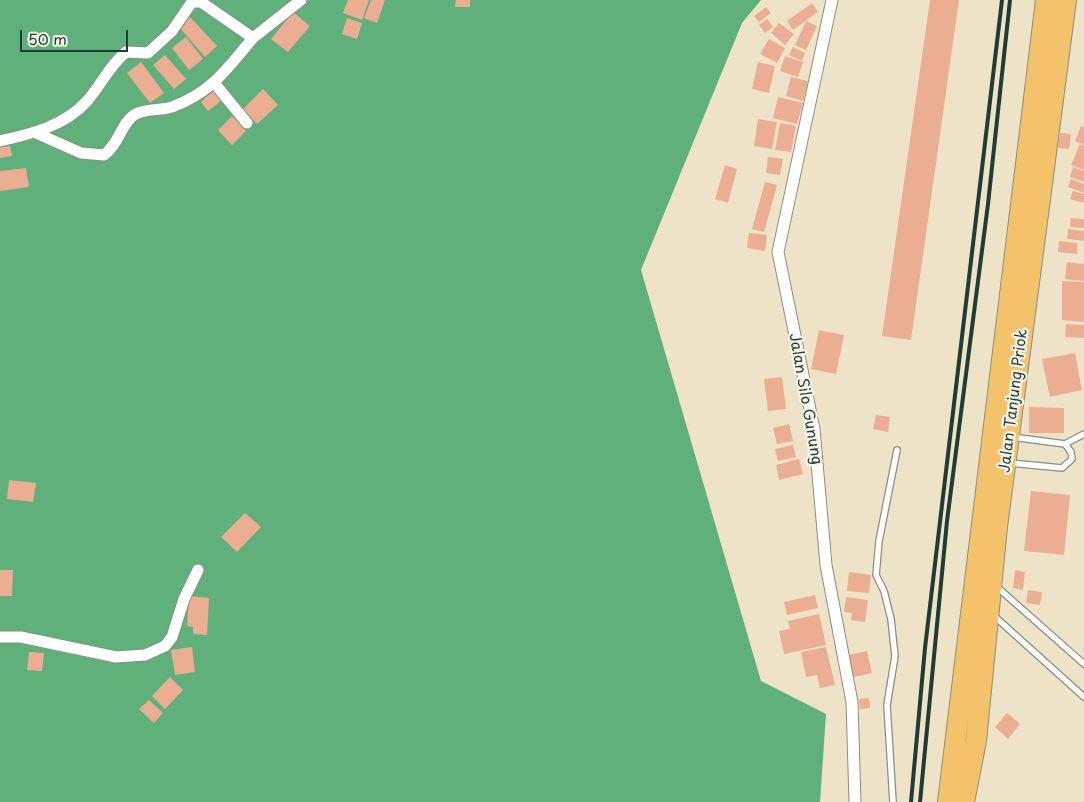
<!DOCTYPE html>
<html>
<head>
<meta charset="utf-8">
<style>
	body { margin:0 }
	#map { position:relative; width:1084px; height:802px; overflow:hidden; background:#efe3c7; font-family:"Playpen Sans",sans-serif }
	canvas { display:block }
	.scale { position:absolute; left:20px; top:30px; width:108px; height:22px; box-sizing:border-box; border:2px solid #1f3d34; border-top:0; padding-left:6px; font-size:15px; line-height:18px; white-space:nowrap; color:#1f3d34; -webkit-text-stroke:4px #f7f3e8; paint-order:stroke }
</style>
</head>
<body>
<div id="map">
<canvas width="1084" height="802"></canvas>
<div class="scale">50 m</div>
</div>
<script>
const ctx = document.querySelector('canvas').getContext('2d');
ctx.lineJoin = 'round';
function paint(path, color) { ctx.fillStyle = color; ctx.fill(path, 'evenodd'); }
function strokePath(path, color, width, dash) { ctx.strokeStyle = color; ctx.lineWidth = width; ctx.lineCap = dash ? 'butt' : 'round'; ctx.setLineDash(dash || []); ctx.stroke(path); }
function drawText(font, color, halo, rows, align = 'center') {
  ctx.font = font + ' "Playpen Sans",sans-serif'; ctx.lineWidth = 4.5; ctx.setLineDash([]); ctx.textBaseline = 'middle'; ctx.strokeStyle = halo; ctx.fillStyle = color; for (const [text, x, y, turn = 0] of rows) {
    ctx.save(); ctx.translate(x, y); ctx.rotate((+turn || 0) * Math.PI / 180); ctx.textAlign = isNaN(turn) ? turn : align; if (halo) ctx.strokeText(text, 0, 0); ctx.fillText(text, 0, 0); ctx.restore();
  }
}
paint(new Path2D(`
	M0,0H761L742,23L641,270L761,681L826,714L820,802H0Z`), '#60b07c');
paint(new Path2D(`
	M348,0H369L362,20L343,13Z
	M371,0H385L377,23L364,18Z
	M456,0H470V7H455Z
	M930,0H959L911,340L882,336Z
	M812,3L818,12L793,30L787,21Z
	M766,7L771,13L759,22L754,16Z
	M293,12L310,26L288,52L271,39Z
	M190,17L217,46L205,57L179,27Z
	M347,18L362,23L357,39L342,34Z
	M767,19L773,27L765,33L759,25Z
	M806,21L817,26L806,50L795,45Z
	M779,23L794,34L785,45L771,33Z
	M186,37L203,59L189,70L172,48Z
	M769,39L785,48L777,63L760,54Z
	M793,47L805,53L802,61L789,55Z
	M165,55L186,79L174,89L153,65Z
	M785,56L803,62L798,77L780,71Z
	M141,62L164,93L150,103L127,73Z
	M758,62L775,66L769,93L752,89Z
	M791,77L808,81L803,101L786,96Z
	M263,89L278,105L257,124L243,109Z
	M213,91L221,101L208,111L201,102Z
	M778,97L803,103L797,124L773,118Z
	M232,116L246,131L232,145L218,130Z
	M758,119L777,122L772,149L754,146Z
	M780,123L796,126L791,152L775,150Z
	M1081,126L1084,127V145L1075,141Z
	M1060,133L1071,134L1069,149L1058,148Z
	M1080,144L1084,146V170L1071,165Z
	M10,146L12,156L0,158V147Z
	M768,157L783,159L780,175L766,173Z
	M725,165L737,169L728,203L715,199Z
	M1073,167L1084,171V182L1070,177Z
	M26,168L29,187L0,191V171Z
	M1071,179L1084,184V193L1068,187Z
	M765,182L777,185L764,232L752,229Z
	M1073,191L1084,194V203L1070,199Z
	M1071,218L1084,219V228L1070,227Z
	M1068,229L1084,231V241L1067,239Z
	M749,233L767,235L765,251L747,248Z
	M1059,241L1077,243V254L1058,252Z
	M1067,262L1084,264V281L1065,279Z
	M1062,281L1084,282V322L1062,320Z
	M1066,324L1084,325V338L1065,337Z
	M819,330L844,335L836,374L811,369Z
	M1075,353L1082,390L1050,397L1042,359Z
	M782,377L786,409L768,411L764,379Z
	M1029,407L1064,408V433H1029Z
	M876,415L890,417L888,432L873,429Z
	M789,424L793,441L777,444L773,428Z
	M793,445L796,457L778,461L775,449Z
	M799,459L803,474L779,480L776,465Z
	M9,480L36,483L33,502L7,499Z
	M1031,491L1070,495L1064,555L1024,551Z
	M245,513L261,527L237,552L221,537Z
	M0,570H13L12,596H0Z
	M1015,570L1025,572L1023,590L1013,588Z
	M849,572L871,575L869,593L847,591Z
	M1028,590L1042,592L1040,605L1026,603Z
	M815,595L818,608L787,615L784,602Z
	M189,596L209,598L207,635L193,634V627L187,626Z
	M846,597L868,600L865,622L851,620L852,613L844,612Z
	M819,614L826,645L784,654L779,631L790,629L788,621Z
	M192,647L195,672L175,675L171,650Z
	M826,647L835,685L820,688L817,675L806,677L801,652Z
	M867,651L872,673L850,678L844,656Z
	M29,652L44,653L42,671L27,670Z
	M170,677L183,690L165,709L152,696Z
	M869,698L870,708L860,709L859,699Z
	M149,700L163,713L154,723L139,709Z
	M1007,713L1020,724L1008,739L995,727Z`), '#ebae93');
const lane = new Path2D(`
	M1012,437L1065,444L1084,434
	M1010,463L1062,468L1072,459L1071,452L1065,444
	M997,587L1084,664
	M993,615L1084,697
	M893,802L887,705L895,656L891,619L884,591L876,575L879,541L897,450`);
const street = new Path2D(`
	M832,0L778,252L814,429L826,565L852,702L855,802
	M215,84L247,123
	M36,133L81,153L104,155C119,144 121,124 134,115C145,108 160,111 172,107C211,93 227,69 253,38
	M0,141C31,134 65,126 87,101C101,85 109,66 126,52L148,53L172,31L192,2H201L253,38L301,0
	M0,637H21L116,657L145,655L165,646L172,637L184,599L198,570`);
const highway = new Path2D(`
	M948,802L1046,0
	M964,802L976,741L997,527L1066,0`);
strokePath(lane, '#87907e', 8);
strokePath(street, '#87907e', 13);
strokePath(highway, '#87907e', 22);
strokePath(lane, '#fff', 5.5);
strokePath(street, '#fff', 11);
strokePath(highway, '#f3c26a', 20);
strokePath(new Path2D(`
	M911,802L925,648L1002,0
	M920,802L947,521L988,204L1010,0`), '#1f3d34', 4);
drawText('15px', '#1f3d34', '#f7f3e8', [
	["Jalan Silo Gunung",805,399,80],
	["Jalan Tanjung Priok",1014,401,-83]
]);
</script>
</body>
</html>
